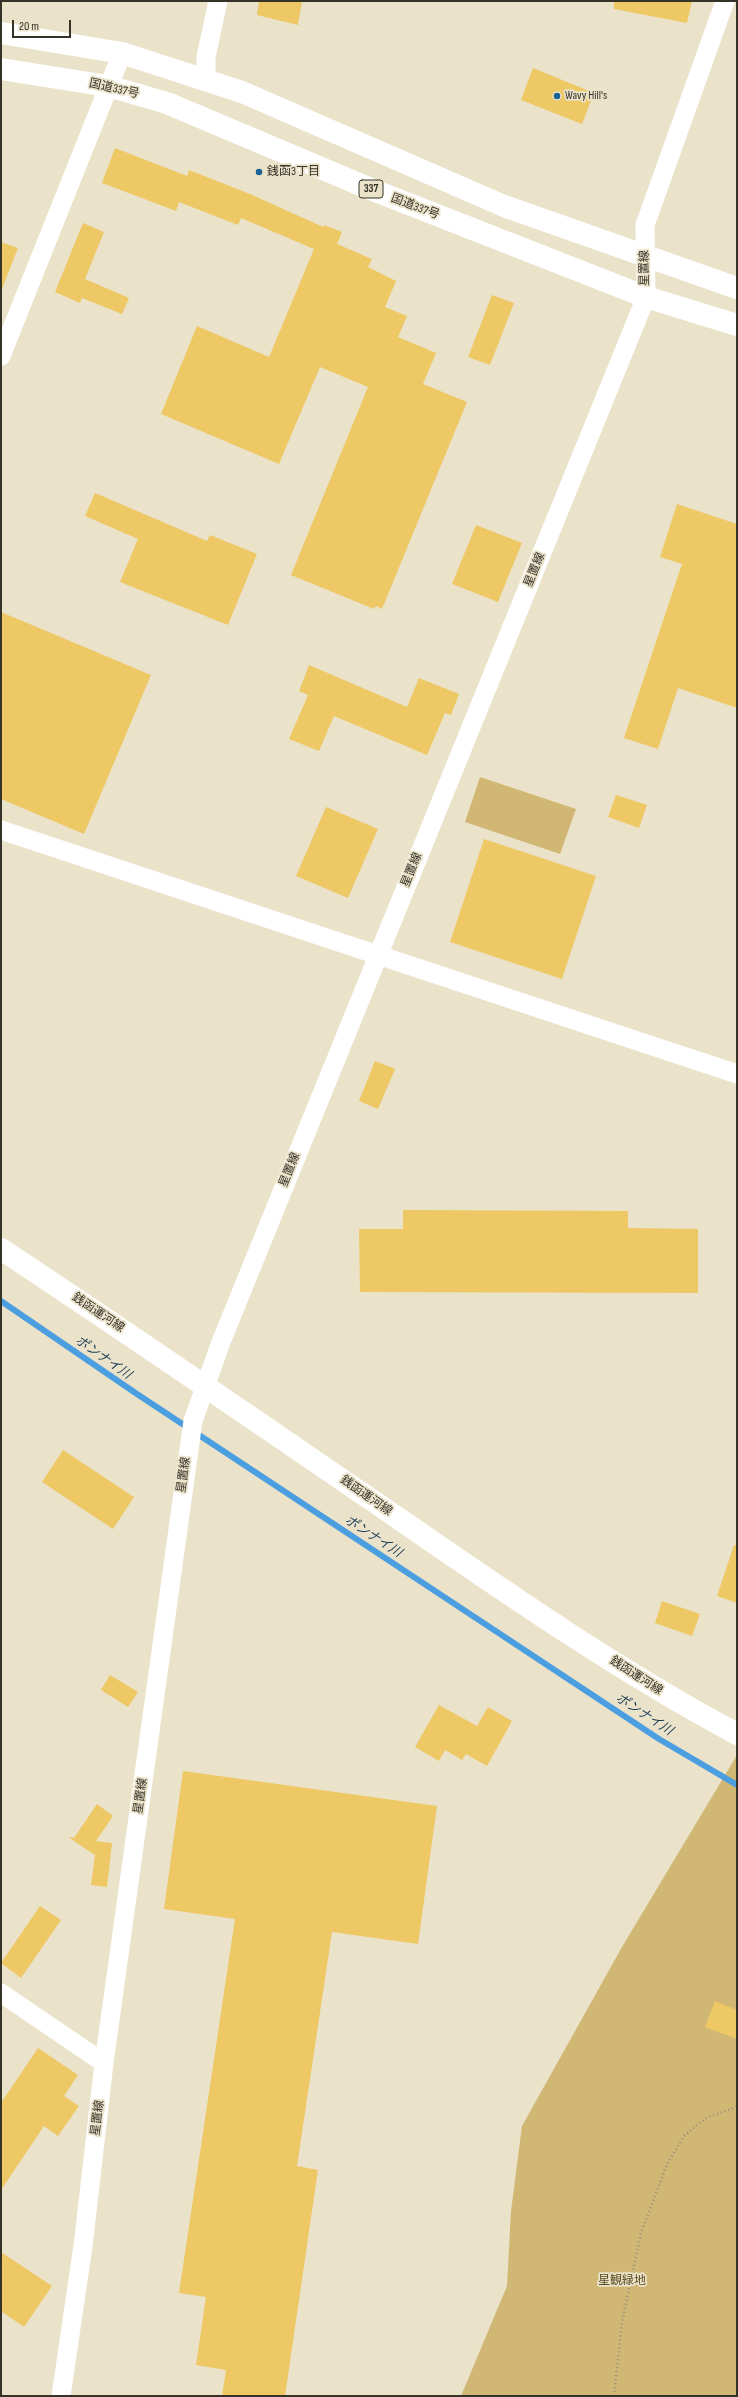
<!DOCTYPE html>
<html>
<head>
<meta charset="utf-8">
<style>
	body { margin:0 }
	#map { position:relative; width:738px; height:2397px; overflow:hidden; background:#ebe2ca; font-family:"Sofia Sans Condensed",sans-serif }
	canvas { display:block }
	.frame { position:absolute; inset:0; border:2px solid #353228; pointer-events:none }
	.scale { position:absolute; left:12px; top:20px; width:59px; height:18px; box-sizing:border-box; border:2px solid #353228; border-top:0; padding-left:5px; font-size:12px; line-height:14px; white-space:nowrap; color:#353228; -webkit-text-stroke:3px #ebe2ca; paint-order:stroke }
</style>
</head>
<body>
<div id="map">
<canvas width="738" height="2397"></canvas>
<div class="frame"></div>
<div class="scale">20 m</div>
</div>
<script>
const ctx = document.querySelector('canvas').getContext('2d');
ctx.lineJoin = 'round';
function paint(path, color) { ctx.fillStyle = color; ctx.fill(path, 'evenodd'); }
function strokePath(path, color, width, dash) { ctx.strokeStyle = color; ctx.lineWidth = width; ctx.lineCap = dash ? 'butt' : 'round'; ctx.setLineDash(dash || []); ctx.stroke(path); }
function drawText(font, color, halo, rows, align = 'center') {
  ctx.font = font + ' "Sofia Sans Condensed","Noto Sans JP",sans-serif'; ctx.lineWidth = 3.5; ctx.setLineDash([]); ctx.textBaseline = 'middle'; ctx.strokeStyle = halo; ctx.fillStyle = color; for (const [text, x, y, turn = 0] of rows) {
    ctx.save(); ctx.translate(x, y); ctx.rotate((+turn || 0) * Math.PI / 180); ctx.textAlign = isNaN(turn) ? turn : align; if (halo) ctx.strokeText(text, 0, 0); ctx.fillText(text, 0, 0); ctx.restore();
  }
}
paint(new Path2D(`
	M480,777L576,809L560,854L465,822Z
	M737,1755V2396H461L507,2286L511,2211L522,2126L622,1947Z`), '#d1b774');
strokePath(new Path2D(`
	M1,1301L137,1394L659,1739L737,1785`), '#4b9edf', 6);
paint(new Path2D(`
	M259,1H302L298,25L257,15Z
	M614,1H692L687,23L614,9Z
	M533,68L594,93L582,124L521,100Z
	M115,148L187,176L189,170L250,194L323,227L324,225L342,232L337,244L372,259L368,267L396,281L385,307L407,316L398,337L436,353L423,384L467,402L382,609L376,606L374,609L291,575L368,387L320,367L279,464L161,414L197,326L269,357L314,249L241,218L238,225L179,202L176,211L102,183Z
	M83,223L104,232L85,279L129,298L122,314L82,298L80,303L55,292Z
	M1,242L18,248L2,289H1Z
	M492,295L514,303L490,365L468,357Z
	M95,493L207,541L210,535L257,554L228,625L120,582L138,539L85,516Z
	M677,504L737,524V708L678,688L658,749L624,738L682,564L660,557Z
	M476,525L522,543L498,602L452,584Z
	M1,612L151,675L84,834L1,799Z
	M309,665L407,707L419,678L459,694L451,715L445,713L427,755L334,716L319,751L289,739L308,695L299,691Z
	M616,795L647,805L639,828L608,817Z
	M326,807L378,829L348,898L296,876Z
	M484,839L596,876L562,979L450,942Z
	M375,1061L395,1069L378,1109L359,1101Z
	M403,1210L628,1211V1228L698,1229V1293L360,1292L359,1229H403Z
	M63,1450L134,1497L113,1529L42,1482Z
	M734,1545H737V1603L717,1596Z
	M662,1601L700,1614L692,1636L655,1623Z
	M110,1675L138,1692L128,1707L101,1690Z
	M439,1705L477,1726L488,1707L512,1721L487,1766L466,1754L462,1760L445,1750L439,1761L415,1747Z
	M183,1771L437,1806L418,1944L332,1932L297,2166L318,2170L285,2396H222L226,2370L196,2365L206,2297L179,2293L235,1919L164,1909Z
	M97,1804L113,1816L96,1841L112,1843L107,1887L91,1885L95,1855L68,1837L74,1838Z
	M40,1906L61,1920L21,1978L1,1963Z
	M715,2001L737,2010V2039L705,2027Z
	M38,2048L78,2075L64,2096L79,2106L58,2136L44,2126L1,2190V2103Z
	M1,2252L52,2286L24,2327L1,2311Z`), '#edc865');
strokePath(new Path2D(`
	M614,2396L622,2322L641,2233L667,2164L684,2136L706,2118L737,2107`), '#958f7e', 2.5, [1, 3]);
strokePath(new Path2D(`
	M206,80V57L218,1
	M1,356L122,53
	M1,830L737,1074
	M1,1993L104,2063
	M61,2396L83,2246L104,2063L193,1421L221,1342L646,297L645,225L725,1`), '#fff', 19);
strokePath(new Path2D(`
	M1,1249C128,1333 253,1419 379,1505C495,1585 612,1667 737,1734`), '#fff', 22);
strokePath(new Path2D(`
	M1,33L122,53L242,92L504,206L737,288
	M1,69L108,86L167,103L373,190L646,297L737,325`), '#fff', 22);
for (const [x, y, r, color] of [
	[557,96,4,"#196396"],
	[259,172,4,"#196396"]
]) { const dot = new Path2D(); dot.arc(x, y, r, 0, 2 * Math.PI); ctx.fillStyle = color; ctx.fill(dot); strokePath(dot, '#ebe2ca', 1.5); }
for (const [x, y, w] of [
	[371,189,24]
]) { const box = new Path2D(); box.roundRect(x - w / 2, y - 9, w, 18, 3); ctx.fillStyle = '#ebe2ca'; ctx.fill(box); strokePath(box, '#353228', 1); }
drawText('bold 11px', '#353228', null, [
	["337",371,189]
]);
drawText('12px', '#353228', '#ebe2ca', [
	["国道337号",114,89,13],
	["国道337号",415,207,21],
	["星置線",645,268,-91],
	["星置線",535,570,-68],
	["星置線",412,870,-68],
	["星置線",290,1170,-68],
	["銭函運河線",98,1313,34],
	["星置線",184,1475,-82],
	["銭函運河線",366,1496,35],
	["銭函運河線",636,1676,33],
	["星置線",141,1796,-82],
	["星置線",98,2118,-83]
]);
drawText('12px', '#353228', '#ebe2ca', [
	["Wavy Hill's",565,96],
	["銭函3丁目",267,172]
], 'left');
drawText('12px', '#5b4c22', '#ebe2ca', [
	["星観緑地",622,2281]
]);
drawText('italic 13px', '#193c57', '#ebe2ca', [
	["ポンナイ川",103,1358,35],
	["ポンナイ川",373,1537,33],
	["ポンナイ川",644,1715,33]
]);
</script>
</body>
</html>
